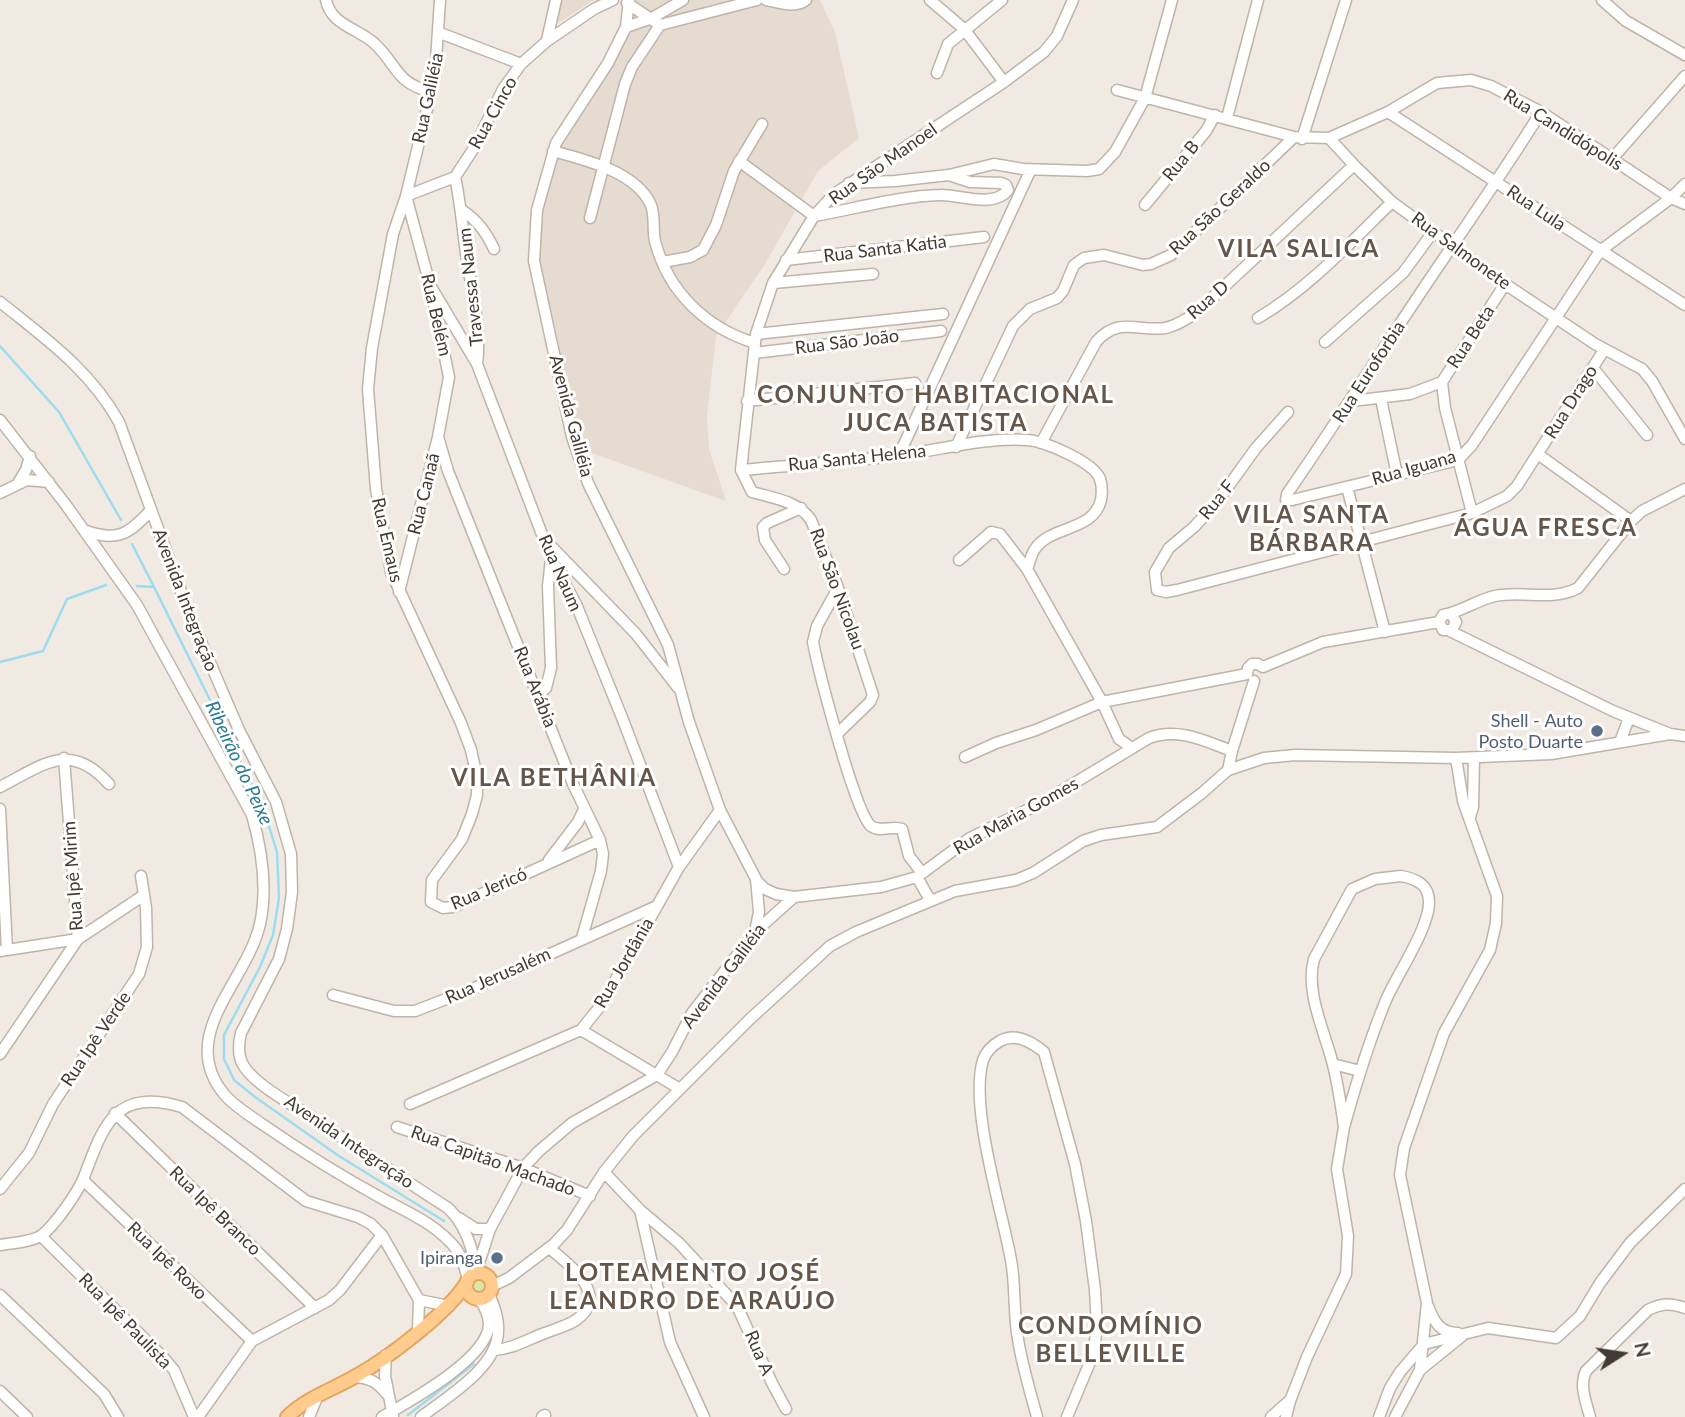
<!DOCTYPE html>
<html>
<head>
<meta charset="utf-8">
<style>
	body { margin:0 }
	#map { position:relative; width:1685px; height:1417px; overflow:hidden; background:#f1eae2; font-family:Lato,sans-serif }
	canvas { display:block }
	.north { position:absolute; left:1587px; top:1319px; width:70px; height:70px; -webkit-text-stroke:5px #fff; paint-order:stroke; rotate:78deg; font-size:19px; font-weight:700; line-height:28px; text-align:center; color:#433a33 }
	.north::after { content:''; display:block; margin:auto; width:24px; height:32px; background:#433a33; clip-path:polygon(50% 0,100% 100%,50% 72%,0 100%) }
</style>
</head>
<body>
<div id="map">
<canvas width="1685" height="1417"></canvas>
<div class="north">N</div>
</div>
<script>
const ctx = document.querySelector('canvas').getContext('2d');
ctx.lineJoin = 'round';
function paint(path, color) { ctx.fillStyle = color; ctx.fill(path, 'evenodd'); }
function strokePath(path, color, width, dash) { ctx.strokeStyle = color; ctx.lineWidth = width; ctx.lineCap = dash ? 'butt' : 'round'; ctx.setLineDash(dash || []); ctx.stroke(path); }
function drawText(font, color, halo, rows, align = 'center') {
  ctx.font = font + ' Lato,sans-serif'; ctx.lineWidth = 6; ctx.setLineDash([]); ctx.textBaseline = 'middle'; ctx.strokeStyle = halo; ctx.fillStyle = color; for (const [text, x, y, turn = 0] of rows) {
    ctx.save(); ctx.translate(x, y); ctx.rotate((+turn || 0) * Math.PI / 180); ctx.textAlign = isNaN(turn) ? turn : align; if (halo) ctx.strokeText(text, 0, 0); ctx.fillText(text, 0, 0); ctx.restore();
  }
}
paint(new Path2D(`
	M554,0H594L550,28Z
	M624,0H820L835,32L859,138L818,171L765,264L716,336L707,416L709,449L726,501L572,446L529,255L534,206L552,141L608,55L628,11Z`), '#e5dbd0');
paint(new Path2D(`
	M469 1286a10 10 0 1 1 20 0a10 10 0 1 1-20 0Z`), '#d6e7aa');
strokePath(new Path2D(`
	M0,346L59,412L121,520
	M132,544L154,587
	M137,586L154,587L263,807L277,852L279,898L273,935L260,967L224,1035V1059L234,1080L255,1097L339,1156L444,1221
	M0,662L43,651L67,599L106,585
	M408,1415L474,1364`), '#9ddcf0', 2.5);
const minor = new Path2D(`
	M326,0C331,25 357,28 374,43C398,65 394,82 431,92
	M440,0L435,76L406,196L393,234L372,348L368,389L376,489L391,572L461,723L471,750L477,777V795L472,814L462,839L432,880L431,902L443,908L453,907L600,840
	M629,0L626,27L608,63L556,143L537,210L534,261L572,437L588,483L668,645L689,722L720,810L756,879L759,912L755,932
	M766,0C779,2 795,9 806,0
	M930,0L964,29L1004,82
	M1602,0L1626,21L1685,55
	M660,25L757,0
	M626,27L652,18L683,0
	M440,33L521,64
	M547,40L556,0
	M937,73L948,44L1002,0
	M1117,90L1294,137L1329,138L1388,112L1437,83L1471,80L1491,86L1541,112L1671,198L1685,204
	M1388,112L1685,305
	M1541,112C1513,157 1483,201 1453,245C1396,327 1344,412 1287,494L1286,500H1292L1458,460L1472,445L1600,251L1671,198L1685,184
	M1227,118L1258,0
	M1329,138L1354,165L1392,202L1505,284L1595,344L1642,369L1652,381L1685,439
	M1302,139L1346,0
	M553,151C585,160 634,171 650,203C656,214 652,229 655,241C668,292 706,328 755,343
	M1612,159L1685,76
	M739,161L814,216C855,209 899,196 940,195C958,194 994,209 1008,190L1006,185L1001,183L970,182L949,175
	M455,177C460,200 462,223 465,246C470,287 482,324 477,364
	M849,183L895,181L949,175L994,164L1023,169L1087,171L1099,169L1115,152L1145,98L1172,0
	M406,196L455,177L474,148L503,89L521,64L547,41L594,9L613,0
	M1145,205L1206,131L1215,115
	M462,210C478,221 486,232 494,249
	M590,218L625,84L632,67L660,25L627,3
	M786,260L984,237
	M663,262L690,257L703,250L716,225L734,171L762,124
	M773,283L873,274
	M430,285L477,364L551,558L576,604L623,720L679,867
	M0,302C46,339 90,370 119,422L190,616L239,730L276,802L291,854L292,892L287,929L279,959L241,1033C238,1045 237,1057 245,1068C258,1086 291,1104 310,1116C356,1147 401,1178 448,1208C465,1224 474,1250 476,1274
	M1258,318C1309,288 1350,243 1392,202
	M756,334L943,314
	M1325,342L1403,273L1433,232
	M754,353L941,331
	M1593,368L1647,435
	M1442,382L1445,408L1472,513
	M1381,399L1397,475
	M747,401L915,383
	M1352,401L1410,394L1442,382L1505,284
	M1288,412L1256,448L1217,502L1194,527L1169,548L1155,572L1157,590L1166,592L1177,590L1472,513L1507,496L1517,486L1604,350
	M0,420L66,505L137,605L252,815C262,850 268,887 260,924C247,982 176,1035 224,1094C234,1106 249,1115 262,1124C301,1151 341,1176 383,1199C409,1213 438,1225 457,1250C463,1259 465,1269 468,1279
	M438,437L448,471L573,784L600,840L603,854L601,871L582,938
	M1041,443L1096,342C1119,316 1137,332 1165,328C1177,326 1186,319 1196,313L1354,165
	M956,447L1013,326L1030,309L1057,298L1063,291L1074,265L1084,258L1104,255L1143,265L1151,264L1171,255L1294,137
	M899,455L1031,169
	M1539,455L1631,521
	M741,470C794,465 848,462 900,455C941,450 985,437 1027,440C1044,441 1094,462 1100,479C1102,485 1102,494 1101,500C1093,532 1051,525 1035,549C1031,554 1030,562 1027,569
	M18,483L26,470L30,456
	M1347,487L1385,632
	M0,493L27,480L49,482
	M86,531C118,542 129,534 151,510
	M549,544L636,634L679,689
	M959,560L991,532L1000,534L1027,569L1102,702L1119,739L1132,748
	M784,569L765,540L763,527L767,523L801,508
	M838,588L817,626L813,642C818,668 855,813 871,826C880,833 892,825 902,829L909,856L922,873
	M399,592L438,437L449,377L430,285L406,196
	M1439,622L1443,615C1461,612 1477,600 1495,596C1523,590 1551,602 1578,588L1631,521L1642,511L1685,489
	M1439,622L1443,630H1452L1456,622L1452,615
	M1450,631L1613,711L1670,734L1685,736
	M1263,667L1323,642L1439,622
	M1247,674L1248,668L1252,664H1258L1263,667
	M538,696L546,688L551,668L548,586L551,559
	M837,734L870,702L873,695L838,588L811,520C798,501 773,498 752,492L741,470L756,334L773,283L814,216L833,195L1004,82L1044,52L1057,36L1073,0
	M1620,742L1629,718
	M965,757L996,743L1036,730L1102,702L1247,674
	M1228,770L1264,758L1295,755L1456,758L1551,754L1670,734
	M0,787C43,765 70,740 109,784
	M0,809L7,950
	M1470,817L1473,807L1474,758
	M549,860L578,822L584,809
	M1401,876C1416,879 1429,884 1429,902C1430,926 1397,975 1386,1000C1369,1041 1356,1084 1344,1127C1341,1105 1338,1083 1332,1061C1324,1030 1305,991 1314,959L1352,889L1375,879Z
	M917,877L930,900
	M757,881L765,889L776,894L794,897L881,887L917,877L970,838L1043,802L1149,738C1178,727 1205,741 1232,751
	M0,951L78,939L144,895
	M333,995L394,1011H415L472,989L657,906
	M581,1030L680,1089
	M0,1054L78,939L64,758
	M1333,1064L1360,1071
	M410,1104L581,1030L602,1004L679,867L720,810
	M115,1113L315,1308
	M397,1127L523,1168L590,1196
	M604,1172L640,1210L670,1342L704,1417
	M83,1180L252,1341
	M0,1189L29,1153L53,1104L139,974L147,947L146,908L141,876
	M640,1210L679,1243L737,1306L772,1383L786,1409
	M459,1218L476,1229H490
	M41,1236L162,1356L174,1370L194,1417
	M0,1245C12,1243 32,1242 42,1235C55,1225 78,1192 84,1177C104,1124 115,1088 182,1107L306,1201L358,1217L371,1224L382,1235L419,1300L418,1331
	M479,1263L490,1229L523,1168L539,1151L572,1123L657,1075L672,1052L692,1013L755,932L794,897
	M492,1286L509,1278L554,1244L567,1230L604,1172L633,1136L750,1019L830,946L856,932L955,891L1016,880L1033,873L1083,841L1101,835L1157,827L1202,793L1228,770L1232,751L1254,681
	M0,1295L104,1394L118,1417
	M419,1300L449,1306
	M1428,1306C1434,1322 1440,1333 1458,1333
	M494,1350C513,1349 528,1339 545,1333C555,1329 567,1326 576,1320C611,1295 569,1264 549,1248
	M386,1355L385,1376L393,1416
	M1420,1370L1462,1336
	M355,1377C370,1378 377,1382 387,1394
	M0,1391L27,1417
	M198,1417L252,1341L329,1300L340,1290L382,1235
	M309,1417L318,1395
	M382,1417C410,1401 487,1359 489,1325C489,1315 485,1307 479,1299
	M421,1417C447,1397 498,1367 498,1331C499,1318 494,1305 489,1294
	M542,1417L545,1415
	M1037,1417C1030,1391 1022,1365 1018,1339C1013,1313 1016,1286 1011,1260C1002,1210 969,1107 983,1060C986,1052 993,1045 1000,1041C1016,1032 1032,1042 1044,1052L1075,1164L1086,1221L1095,1290L1097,1327L1093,1355L1067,1417
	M1271,1417L1289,1401
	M1286,1417L1290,1401L1307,1357L1346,1274L1348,1236L1337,1169L1344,1127
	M1379,1417L1390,1388L1400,1372L1424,1344L1488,1328L1556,1338L1580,1316L1600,1283L1630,1243L1685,1189
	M1395,1417L1420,1370L1427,1303L1400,1175L1404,1148L1444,1033L1490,950L1496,923L1497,896L1463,801L1456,758
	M1590,1417C1586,1402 1579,1385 1586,1371L1648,1310C1662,1303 1670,1303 1685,1308`);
const major = new Path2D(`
	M466 1286a13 13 0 1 1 26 0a13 13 0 1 1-26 0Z
	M287,1417C308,1397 332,1390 356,1376C388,1358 448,1313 467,1282`);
strokePath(minor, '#c0b3a8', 13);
strokePath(major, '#e4a55e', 16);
strokePath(minor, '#fff', 10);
strokePath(major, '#ffcc8e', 12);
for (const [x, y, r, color] of [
	[1597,731,7,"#5c6f8a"],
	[497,1258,7,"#5c6f8a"]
]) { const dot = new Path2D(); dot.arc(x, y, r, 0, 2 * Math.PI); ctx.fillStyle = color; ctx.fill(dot); strokePath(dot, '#fff', 2.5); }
drawText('18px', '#433a33', '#fff', [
	["Rua Galiléia",428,98,-78],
	["Rua Cinco",493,113,-61],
	["Rua Candidópolis",1563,130,32],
	["Rua B",1181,161,-51],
	["Rua São Manoel",883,164,-35],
	["Rua São Geraldo",1220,207,-43],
	["Rua Lula",1536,208,34],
	["Rua Santa Katia",885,249,-7],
	["Rua Salmonete",1461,251,36],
	["Travessa Naum",471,287,-96],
	["Rua D",1208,300,-41],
	["Rua Belém",436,315,77],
	["Rua Beta",1471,337,-57],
	["Rua São João",847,342,-7],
	["Rua Euroforbia",1369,372,-57],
	["Rua Drago",1571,402,-58],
	["Avenida Galiléia",571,416,75],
	["Rua Santa Helena",857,458,-6],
	["Rua Iguana",1414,468,-16],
	["Rua Canaã",424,494,-76],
	["Rua F",1217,500,-51],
	["Rua Emaus",387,540,77],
	["Rua Naum",560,573,66],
	["Rua São Nicolau",837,589,70],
	["Avenida Integração",185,600,69],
	["Rua Arábia",535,687,68],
	["Rua Maria Gomes",1016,816,-29],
	["Rua Ipê Mirim",73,876,-94],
	["Rua Jericó",489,889,-23],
	["Rua Jordânia",624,963,-60],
	["Rua Jerusalém",498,976,-24],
	["Avenida Galiléia",724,976,-53],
	["Rua Ipê Verde",96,1039,-56],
	["Avenida Integração",349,1142,34],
	["Rua Capitão Machado",493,1161,20],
	["Rua Ipê Branco",215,1211,44],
	["Rua Ipê Roxo",167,1261,44],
	["Rua Ipê Paulista",125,1321,46],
	["Rua A",759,1353,67]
]);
drawText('18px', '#4e5e75', '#fff', [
	["Shell - Auto",1583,721],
	["Posto Duarte",1583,742],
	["Ipiranga",483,1258]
], 'right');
drawText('italic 19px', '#287a96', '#fff', [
	["Ribeirão do Peixe",239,763,65]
]);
ctx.letterSpacing = '2px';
drawText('bold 24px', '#66564a', '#fff', [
	["VILA SALICA",1299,249],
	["CONJUNTO HABITACIONAL",936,395],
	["JUCA BATISTA",936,423],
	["VILA SANTA",1312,515],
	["BÁRBARA",1312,543],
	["ÁGUA FRESCA",1546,528],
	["VILA BETHÂNIA",554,778],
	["LOTEAMENTO JOSÉ",693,1273],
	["LEANDRO DE ARAÚJO",693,1301],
	["CONDOMÍNIO",1111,1326],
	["BELLEVILLE",1111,1354]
]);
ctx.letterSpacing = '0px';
</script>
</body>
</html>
